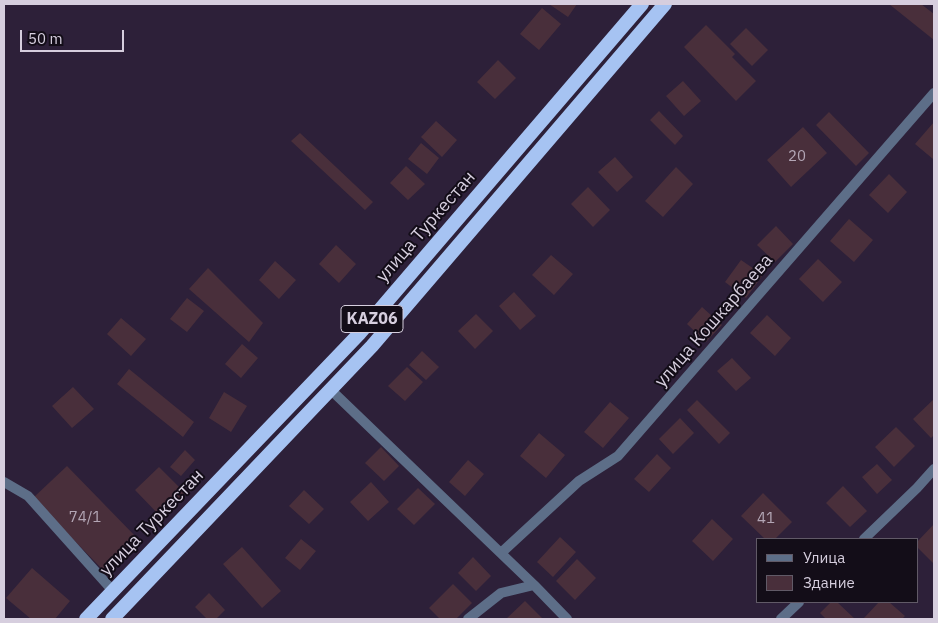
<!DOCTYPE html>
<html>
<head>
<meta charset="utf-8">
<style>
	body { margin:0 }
	#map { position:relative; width:938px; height:623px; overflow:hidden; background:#2d2039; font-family:"IBM Plex Sans",sans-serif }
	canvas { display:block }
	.frame { position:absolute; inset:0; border:5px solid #d6cede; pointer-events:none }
	.legend { position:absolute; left:756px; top:538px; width:162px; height:65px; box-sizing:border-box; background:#130d18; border:1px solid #615a67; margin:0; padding:6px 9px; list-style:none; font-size:15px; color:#d6cede }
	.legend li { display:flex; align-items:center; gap:10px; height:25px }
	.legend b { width:25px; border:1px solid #615a67 }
	.scale { position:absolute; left:20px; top:30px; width:104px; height:22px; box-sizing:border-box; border:2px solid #d6cede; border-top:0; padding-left:6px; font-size:15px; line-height:18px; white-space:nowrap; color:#d6cede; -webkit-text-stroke:4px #130d18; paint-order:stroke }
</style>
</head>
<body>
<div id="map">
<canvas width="938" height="623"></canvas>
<div class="frame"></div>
<ul class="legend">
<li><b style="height:6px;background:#5d6e88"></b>Улица</li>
<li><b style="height:14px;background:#492f3b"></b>Здание</li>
</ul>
<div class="scale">50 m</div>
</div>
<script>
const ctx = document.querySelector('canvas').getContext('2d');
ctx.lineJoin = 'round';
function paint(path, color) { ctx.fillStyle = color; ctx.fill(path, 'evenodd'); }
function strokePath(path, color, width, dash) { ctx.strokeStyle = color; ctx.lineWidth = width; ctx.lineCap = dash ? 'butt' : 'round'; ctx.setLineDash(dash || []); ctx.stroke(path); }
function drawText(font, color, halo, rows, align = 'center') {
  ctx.font = font + ' "IBM Plex Sans",sans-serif'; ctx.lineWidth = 4; ctx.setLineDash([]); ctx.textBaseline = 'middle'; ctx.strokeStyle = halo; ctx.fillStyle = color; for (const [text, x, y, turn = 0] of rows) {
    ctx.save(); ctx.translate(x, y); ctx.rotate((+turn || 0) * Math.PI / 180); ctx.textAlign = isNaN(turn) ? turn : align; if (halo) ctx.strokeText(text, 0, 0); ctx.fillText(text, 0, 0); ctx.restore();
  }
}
paint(new Path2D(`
	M549,4H577L568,17Z
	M889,4H921L934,14V40Z
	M542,8L561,24L539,50L520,34Z
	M706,25L735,54L732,57L756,81L736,101L684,47Z
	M746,28L768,50L752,66L730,44Z
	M498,60L516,78L495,99L477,82Z
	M683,81L701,101L684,116L666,96Z
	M659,111L683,136L675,145L650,120Z
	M829,112L869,153L856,166L816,125Z
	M436,121L457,140L442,157L421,137Z
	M934,122V158L933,159L915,144Z
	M803,127L827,153L791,187L767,160Z
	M300,133L373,202L365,210L291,141Z
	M421,143L439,158L427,174L408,159Z
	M615,157L633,177L617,192L598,172Z
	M406,166L425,184L408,200L390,183Z
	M676,167L693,184L663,217L645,201Z
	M889,174L907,192L888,213L869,195Z
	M588,187L610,210L593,227L571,204Z
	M849,219L873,240L854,262L830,241Z
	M776,226L793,244L775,262L757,245Z
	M336,245L356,264L339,283L319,264Z
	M551,255L573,274L554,295L532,275Z
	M818,259L842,282L823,302L799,279Z
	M741,260L763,275L746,298L725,282Z
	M275,261L296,280L279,299L259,280Z
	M208,268L263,323L249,342L189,289Z
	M514,292L536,316L520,330L499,306Z
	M187,298L204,311L187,332L170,319Z
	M702,307L722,325L706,342L687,324Z
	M476,314L493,331L475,349L458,331Z
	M767,315L791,338L775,356L750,333Z
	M121,318L146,339L131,356L107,334Z
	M242,344L258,358L241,378L225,364Z
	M422,351L439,367L426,380L409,365Z
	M732,358L751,378L736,391L717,371Z
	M407,367L423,382L405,401L388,386Z
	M129,369L194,422L183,437L117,384Z
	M73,387L94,409L72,428L52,406Z
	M224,392L247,406L231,432L209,418Z
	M934,399V435L931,438L913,419Z
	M697,400L730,433L719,444L687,410Z
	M610,402L629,418L603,448L584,432Z
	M680,418L694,433L673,454L659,439Z
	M896,427L915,446L894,467L875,447Z
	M539,433L565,455L546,478L520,456Z
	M381,447L399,466L384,481L365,463Z
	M185,450L195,460L181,476L170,467Z
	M657,454L671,468L649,492L634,479Z
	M468,460L484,474L465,496L449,482Z
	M877,464L892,480L877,494L862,477Z
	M67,466L137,538L104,571L33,498Z
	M159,467L185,493L161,517L135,490Z
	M371,482L389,502L368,521L350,502Z
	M843,486L867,511L850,527L826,503Z
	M418,488L435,504L414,525L397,509Z
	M304,490L324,509L309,524L289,506Z
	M763,493L792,522L775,539H765L741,516Z
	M712,519L733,539L713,561L692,541Z
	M934,524V564L917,547V542Z
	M560,537L576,552L553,577L537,562Z
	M301,539L316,551L300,570L285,558Z
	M242,547L281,591L262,608L223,564Z
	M473,557L491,576L476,591L458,573Z
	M577,559L596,578L575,600L556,581Z
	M32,568L70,601L55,619H31L6,598Z
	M453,584L472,603L456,619H440L429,608Z
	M209,593L225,610L216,619H207L195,607Z
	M525,601L543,619H506Z
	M831,602H837L855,619H826L820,613Z
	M879,602H889L905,616L902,619H866L864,618Z`), '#492f3b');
strokePath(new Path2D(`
	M331,390L534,585L567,619
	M4,482L28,496L113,591
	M864,539L917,488L934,469
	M501,553L579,481L618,456L934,93
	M468,619L501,593L534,585
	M781,619L799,602`), '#5d6e88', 10);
strokePath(new Path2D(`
	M86,619L359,334L642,4
	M112,619L372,346L665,4`), '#a6c3f2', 14);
drawText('15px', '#b3a6b5', null, [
	["20",797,157],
	["74/1",85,518],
	["41",766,519]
]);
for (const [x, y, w] of [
	[372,319,62]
]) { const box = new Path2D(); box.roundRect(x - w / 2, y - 13.5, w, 27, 4); ctx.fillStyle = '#130d18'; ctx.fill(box); strokePath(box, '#d6cede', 1); }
drawText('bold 16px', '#d6cede', null, [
	["KАZ06",372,319]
]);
drawText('18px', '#d6cede', '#130d18', [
	["улица Туркестан",426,227,-49],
	["улица Кошкарбаева",714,321,-49],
	["улица Туркестан",152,523,-46]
]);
</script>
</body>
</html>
